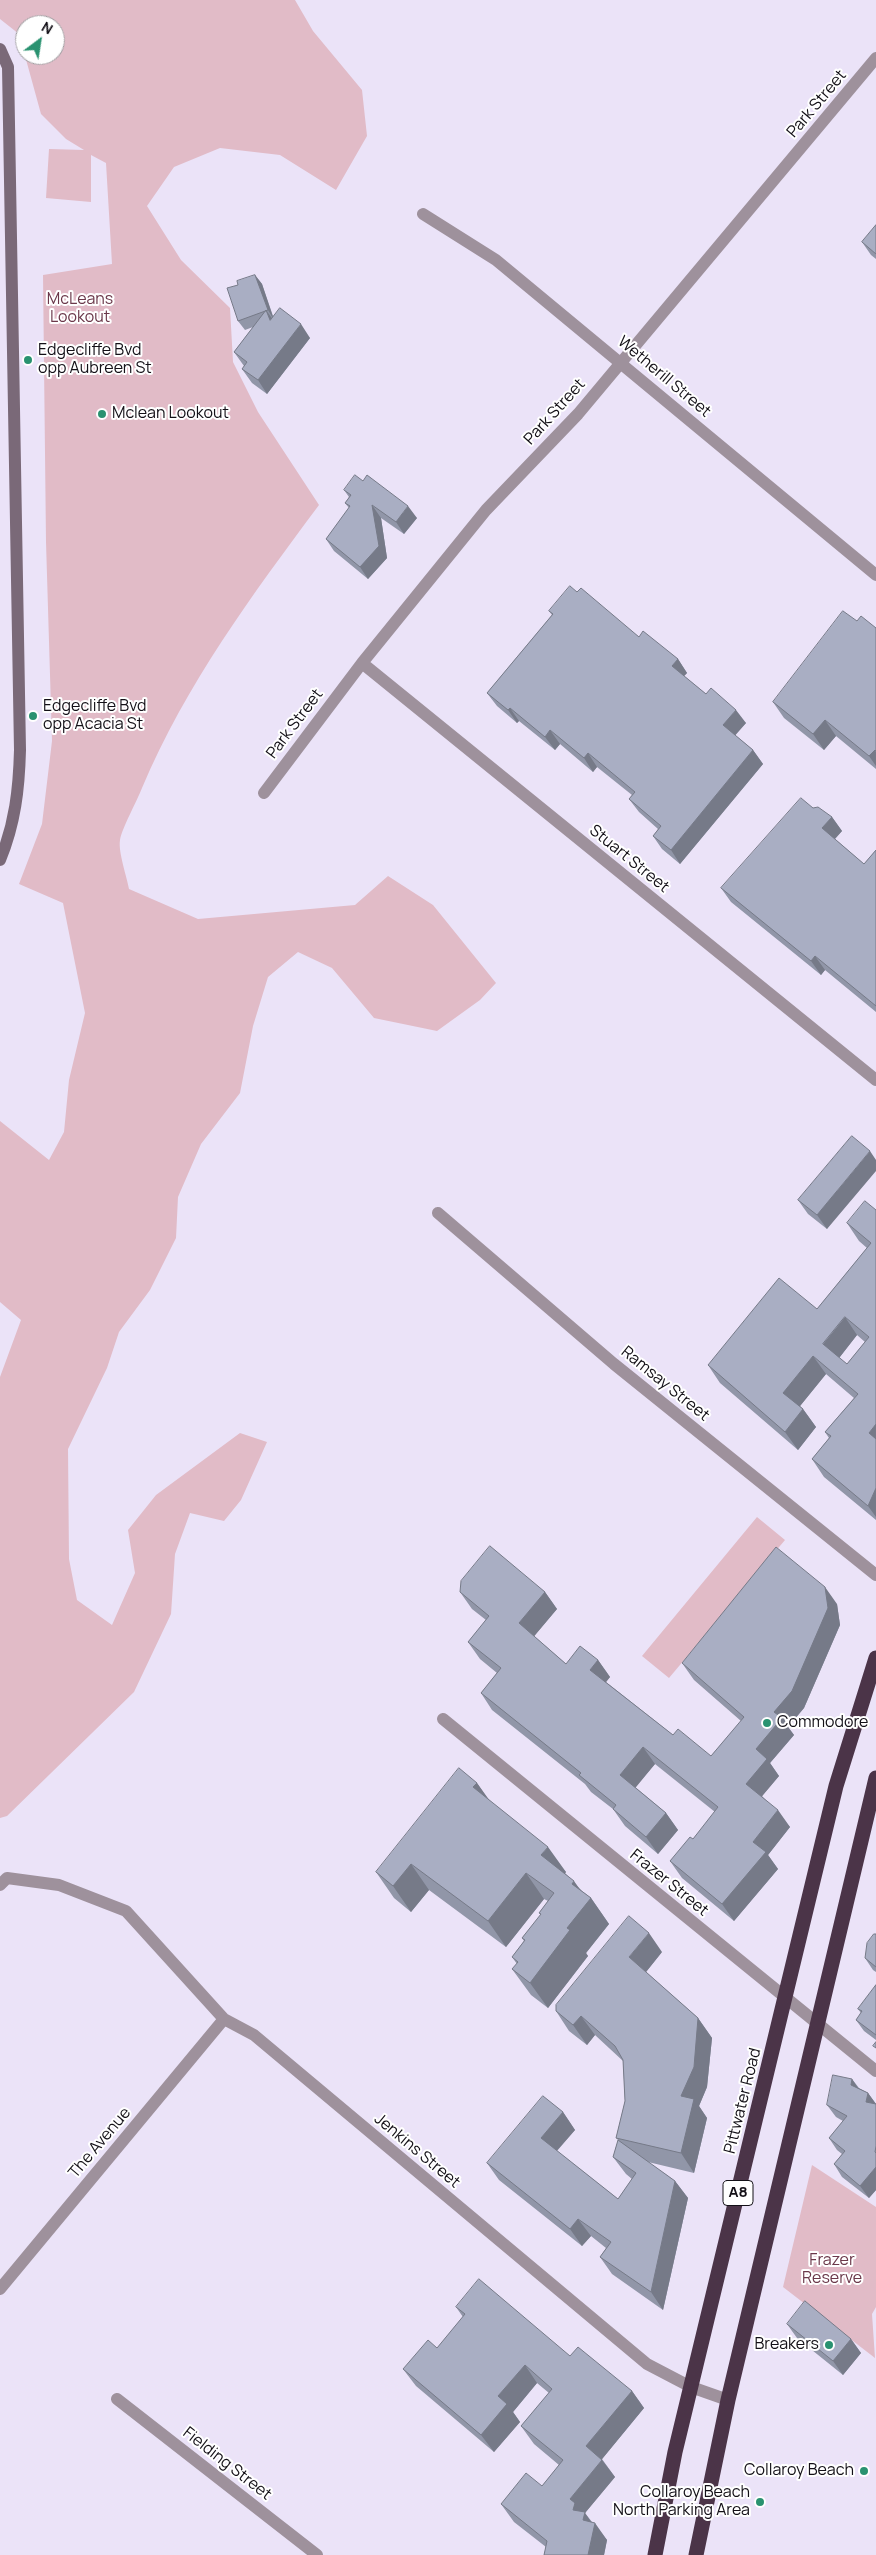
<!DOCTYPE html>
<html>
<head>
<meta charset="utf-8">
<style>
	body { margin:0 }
	#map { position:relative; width:876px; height:2555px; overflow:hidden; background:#ebe3f8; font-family:Manrope,sans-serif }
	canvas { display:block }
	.north { position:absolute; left:15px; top:15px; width:50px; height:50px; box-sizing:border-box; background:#fff; border:1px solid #a19fa2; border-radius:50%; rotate:31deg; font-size:14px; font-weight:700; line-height:20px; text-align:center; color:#131017 }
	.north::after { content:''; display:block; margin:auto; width:18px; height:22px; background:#299270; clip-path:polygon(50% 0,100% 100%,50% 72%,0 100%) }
</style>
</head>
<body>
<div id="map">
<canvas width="876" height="2555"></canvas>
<div class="north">N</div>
</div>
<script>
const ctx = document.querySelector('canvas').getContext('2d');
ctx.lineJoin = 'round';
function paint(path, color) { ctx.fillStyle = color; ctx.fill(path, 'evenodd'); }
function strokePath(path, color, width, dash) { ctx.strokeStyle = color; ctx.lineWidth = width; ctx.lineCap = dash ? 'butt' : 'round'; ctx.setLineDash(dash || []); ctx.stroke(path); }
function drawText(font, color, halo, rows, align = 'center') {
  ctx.font = font + ' Manrope,sans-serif'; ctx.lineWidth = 4; ctx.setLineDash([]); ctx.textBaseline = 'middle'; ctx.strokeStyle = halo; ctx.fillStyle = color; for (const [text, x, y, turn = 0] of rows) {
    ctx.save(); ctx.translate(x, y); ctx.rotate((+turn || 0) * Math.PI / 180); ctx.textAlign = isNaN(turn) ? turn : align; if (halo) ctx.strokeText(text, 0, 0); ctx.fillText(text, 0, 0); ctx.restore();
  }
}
paint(new Path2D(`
	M0,0H295L313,31L362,90L367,136L336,190L280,155L220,148L174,167L147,206L181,260L230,308L233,362L258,412L319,505C252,595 186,684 142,788C137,801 122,828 120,840C118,852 127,877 129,889L198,919L355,905L388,876L433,905L496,983L480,1000L437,1031L374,1018L332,968L298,952L268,977L253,1026L240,1093L201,1144L178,1197L176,1238L150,1290L119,1332L107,1368L68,1449L69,1559L77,1600L112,1625L135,1573L128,1530L156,1495L240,1433L267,1442L241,1500L224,1521L190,1513L175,1554L171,1614L134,1692L7,1816L0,1818V1377L21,1320L0,1302V1121L49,1160L64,1132L69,1080L85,1013L63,903L19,884L42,824L52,741L46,542L43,275L112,264L106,163L91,155V202L46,198L49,149L84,150L66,139L41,114L19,34L0,19ZM25,25H55V55H25Z
	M757,1517L785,1540L669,1678L642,1656Z
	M812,2165L876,2207V2307L872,2314L875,2358L783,2287Z`), '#e1bbc7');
strokePath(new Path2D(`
	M423,214L496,260L876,575
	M362,663L876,1080
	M264,793L362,663L486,510L578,414L876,58
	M438,1213L614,1364L876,1575
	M443,1719L876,2071
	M0,1885L7,1878L59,1885L126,1911L224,2019L254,2035L647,2364L691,2387L728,2400
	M0,2289L224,2019
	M117,2399L317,2555`), '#9e919c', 12);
strokePath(new Path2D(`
	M0,49L8,67L20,750C19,789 15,824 0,860`), '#7a6978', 12);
strokePath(new Path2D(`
	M655,2555L675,2452L836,1786L876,1658
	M696,2555L728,2400L876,1778`), '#4b3448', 15);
paint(new Path2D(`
	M876,225V259L871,255L862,242Z
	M255,275L262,284L273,316L310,338L267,394L252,383L242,369L244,366L234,352L253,327L245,330L238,321V285Z
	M344,490L417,518L404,534L381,518L387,558L368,579L334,551L326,539L349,508L345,503L349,497Z
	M577,592L639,637L678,659L687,673L684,676L706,694L746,723L735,735L753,750L763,764L680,864L662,849L653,836L658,829L639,812L629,799L632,795L597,767L593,772L560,744L555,750L519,721L517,723L497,706L487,693L552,615L549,611Z
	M857,621L876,628V769L836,736L824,750L784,718L773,702Z
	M813,808L832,817L842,831L835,839L864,864L876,850V1012L825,970L821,975L731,902L721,888Z
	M852,1136L827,1229L808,1214L798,1200Z
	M876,1210V1520L824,1477L812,1459L829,1438L825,1432L854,1398L826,1374L800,1406L803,1409L816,1427L798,1450L720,1383L708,1365L817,1309L867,1248L859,1241L847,1223ZM857,1335L865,1342L847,1364L839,1358Z
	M460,1592H545L557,1609L534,1636L566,1664L598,1660L610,1677L606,1682L673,1735L711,1756L741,1721L694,1680L682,1663L837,1604L840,1625L804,1708L788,1727L794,1735L770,1763L779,1776L762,1796L790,1827L768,1855L778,1869L734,1921L682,1878L670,1861L693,1839L715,1812L655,1764L635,1787L666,1813L678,1830L658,1854L625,1826L613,1809L591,1792L585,1784L492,1710L481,1693L497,1673L480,1659L468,1642L486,1620L472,1609Z
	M477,1783L487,1798L566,1872L565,1873L582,1891L591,1898L609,1924L586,1953L588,1956L548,2008L531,1995L512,1969L517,1964L512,1957L524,1941L522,1938L541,1915L539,1913L548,1901L544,1899L506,1947L429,1890L411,1912L394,1898L376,1872Z
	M876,1934V1972L873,1970L865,1958Z
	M662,1952L646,1972L698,2018L712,2038L707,2087L699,2106L707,2118L694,2173L648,2162L675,2181L688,2198L663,2310L612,2274L600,2257L606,2248L591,2236L582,2246L499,2180L487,2163L563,2112L575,2130L557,2151L618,2199L632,2179L626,2174L613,2157L618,2140L616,2138L625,2101L623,2061L595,2035L587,2045L569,2031L556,2011Z
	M876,1985V2040L864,2031L856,2020L861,2013L858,2009Z
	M852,2079L859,2088L868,2093L876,2104V2190L869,2198L842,2177L834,2164L842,2154L837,2150L829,2138L843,2121L836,2117L827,2105Z
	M456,2307L570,2356L632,2391L644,2408L602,2459L615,2477L585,2513L592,2522L607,2540L604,2555H544L546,2547L514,2522L501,2504L542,2486L559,2465L534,2444L521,2426L549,2393L537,2383L513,2412L520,2422L494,2452L416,2386L403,2369L437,2348L463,2317Z
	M787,2324L851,2339L861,2353L843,2375L797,2338Z`), '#9196a8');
paint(new Path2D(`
	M255,275L262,284L274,320L268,310Z
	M266,310L276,324L270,320Z
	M301,324L310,338L267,394L258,380Z
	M372,505L381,518L387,558L368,579L360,567Z
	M408,506L417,518L404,534L396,522Z
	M678,659L687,673L681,679L672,666Z
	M510,708L519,721L517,723L508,710Z
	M736,710L746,723L732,739L723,725Z
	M825,720L836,736L824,750L813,734Z
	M550,730L560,744L555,750L545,737Z
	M753,750L763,764L680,864L671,850Z
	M875,750L876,752V766L869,756Z
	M588,753L597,767L593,772L584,758Z
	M832,817L842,831L832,842L822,828Z
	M815,956L825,970L821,975L811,961Z
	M870,1151L876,1160V1171L827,1229L817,1215Z
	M845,1317L857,1335L836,1362L823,1344Z
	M813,1356L826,1374L796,1411L783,1393Z
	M803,1409L816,1427L798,1450L785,1432Z
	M876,1424V1443L869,1433Z
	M876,1488V1517L868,1506Z
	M825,1587L837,1604L840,1625L804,1708L788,1727L794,1735L770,1763L779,1776L758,1801L746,1784L756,1749L774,1712Z
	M545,1592L557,1609L531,1640L519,1623Z
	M598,1660L610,1677L602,1687L590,1670Z
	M643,1747L655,1764L632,1792L620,1775Z
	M477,1783L495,1808L473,1787Z
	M778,1810L790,1827L768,1855L778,1869L734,1921L722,1904L753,1842Z
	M666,1813L678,1830L658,1854L646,1837Z
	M548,1847L566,1872L559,1881L541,1855Z
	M411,1864L429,1890L411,1912L393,1886Z
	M526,1873L544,1899L506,1947L488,1921Z
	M574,1881L588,1901L591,1898L609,1924L586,1953L588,1956L548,2008L530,1983L567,1928L572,1884Z
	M649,1933L662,1952L642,1977L629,1957Z
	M581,2016L595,2035L587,2045L573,2025Z
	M698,2018L712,2038L707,2087L699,2106L707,2118L694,2173L681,2153V2096Z
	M852,2079L860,2091L851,2085Z
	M868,2093L876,2104L866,2102Z
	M563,2112L575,2130L553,2155L541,2138Z
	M876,2167V2190L869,2198L860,2186Z
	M675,2181L688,2198L663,2310L651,2292Z
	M578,2219L591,2236L582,2246L570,2229Z
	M851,2339L861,2353L843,2375L833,2361Z
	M525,2365L537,2383L513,2412L520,2422L494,2452L481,2435L498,2396Z
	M632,2391L644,2408L598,2464L586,2446Z
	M602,2460L615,2477L585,2513L594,2526L595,2523L607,2540L604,2555H588L570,2499Z`), '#767a88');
const building = new Path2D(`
	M876,225V254L862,242Z
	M255,275L268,310L238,321L227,288L238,285L237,281Z
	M280,308L301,324L258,380L242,369L247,362L234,352L266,310L270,320Z
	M355,475L363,481L367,475L408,506L396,522L372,505L379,546L360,567L326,539L350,506L345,503L351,495L344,490Z
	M570,586L577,592L581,588L639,637L643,631L678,659L672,666L706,694L711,688L736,710L723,725L753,750L671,850L653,836L661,826L629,799L635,792L588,753L584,758L550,730L545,737L510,708L508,710L487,693L553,614L549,611Z
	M843,611L857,621L861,616L876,628V751L875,750L869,756L825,720L813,734L773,702Z
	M801,798L813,808L818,807L832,817L822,828L864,864L876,850V1006L815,956L811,961L721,888Z
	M852,1136L870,1151L817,1215L798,1200Z
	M865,1201L876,1210V1424L869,1433L876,1439V1488L868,1506L812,1459L831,1436L825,1432L858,1394L813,1356L783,1393L803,1409L785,1432L708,1365L779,1278L817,1309L871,1243L847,1223ZM845,1317L869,1337L847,1364L823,1344Z
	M490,1546L545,1592L519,1623L566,1664L580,1646L598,1660L590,1670L673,1735L678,1729L711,1756L744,1717L682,1663L776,1547L825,1587L828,1608L792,1691L774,1712L782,1718L756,1749L767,1759L746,1784L778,1810L753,1842L766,1852L722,1904L670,1861L690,1837L693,1839L718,1807L643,1747L620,1775L666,1813L646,1837L613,1809L616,1805L579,1775L581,1773L481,1693L501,1668L468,1642L489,1616L460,1592L461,1581Z
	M459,1768L477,1783L473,1787L548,1847L541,1855L574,1881L572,1884L591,1898L567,1928L570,1930L530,1983L512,1969L518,1962L512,1957L525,1940L522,1938L541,1914L539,1913L554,1893L526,1873L488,1921L411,1864L393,1886L376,1872Z
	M629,1916L649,1933L629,1957L698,2018L694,2067L681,2096L694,2099L681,2153L616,2138L625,2101L623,2060L615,2046L581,2016L573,2025L556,2011V2005Z
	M874,1934H876V1967L865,1958L867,1943Z
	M876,1985V2035L856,2020L862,2011L858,2009Z
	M876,2042V2048L873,2046Z
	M833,2075L852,2079L851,2085L868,2093L866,2102L876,2104V2146L875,2152L876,2153V2167L860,2186L834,2164L845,2151L829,2138L847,2116L827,2105Z
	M543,2096L563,2112L541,2138L618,2199L636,2173L613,2157L618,2140L675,2181L651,2292L600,2257L611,2242L578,2219L570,2229L487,2163Z
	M479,2279L570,2356L578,2347L632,2391L586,2446L602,2460L570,2499L575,2503L573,2510L585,2512L583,2520L595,2523L588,2555H544L547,2541L501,2504L526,2473L542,2486L563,2460L521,2426L552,2389L525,2365L498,2396L507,2404L481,2435L403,2369L428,2340L437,2348L465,2314L456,2307Z
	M805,2301L851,2339L833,2361L787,2324Z`);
paint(building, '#a9aec3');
strokePath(building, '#767a88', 1);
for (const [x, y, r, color] of [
	[28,360,5,"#299270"],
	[102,414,5,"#299270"],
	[33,716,5,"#299270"],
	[767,1723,5,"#299270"],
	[829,2345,5,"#299270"],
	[864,2471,5,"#299270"],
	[760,2502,5,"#299270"]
]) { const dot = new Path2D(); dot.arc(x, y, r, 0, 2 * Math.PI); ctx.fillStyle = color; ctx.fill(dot); strokePath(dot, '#fff', 2); }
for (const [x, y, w] of [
	[738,2193,30]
]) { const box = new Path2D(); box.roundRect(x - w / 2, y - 12.5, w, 25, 4); ctx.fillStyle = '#fff'; ctx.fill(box); strokePath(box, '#131017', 1); }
drawText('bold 15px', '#131017', null, [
	["A8",738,2193]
]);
drawText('16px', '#131017', '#fff', [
	["Park Street",817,104,-50],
	["Wetherill Street",664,377,40],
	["Park Street",555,412,-48],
	["Park Street",295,724,-53],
	["Stuart Street",629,859,39],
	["Ramsay Street",665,1384,39],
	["Frazer Street",669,1883,39],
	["Pittwater Road",743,2101,-76],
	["The Avenue",100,2143,-50],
	["Jenkins Street",417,2151,40],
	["Fielding Street",227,2464,38]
]);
drawText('16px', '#6b384a', '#fff', [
	["McLeans",80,300],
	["Lookout",80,318],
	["Frazer",832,2261],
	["Reserve",832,2279]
]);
drawText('16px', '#131017', '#fff', [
	["Edgecliffe Bvd",38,351],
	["opp Aubreen St",38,369],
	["Mclean Lookout",112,414],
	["Edgecliffe Bvd",43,707],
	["opp Acacia St",43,725],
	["Commodore",777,1723],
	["Breakers",819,2345,"right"],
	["Collaroy Beach",854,2471,"right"],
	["Collaroy Beach",750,2493,"right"],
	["North Parking Area",750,2511,"right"]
], 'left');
</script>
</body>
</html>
